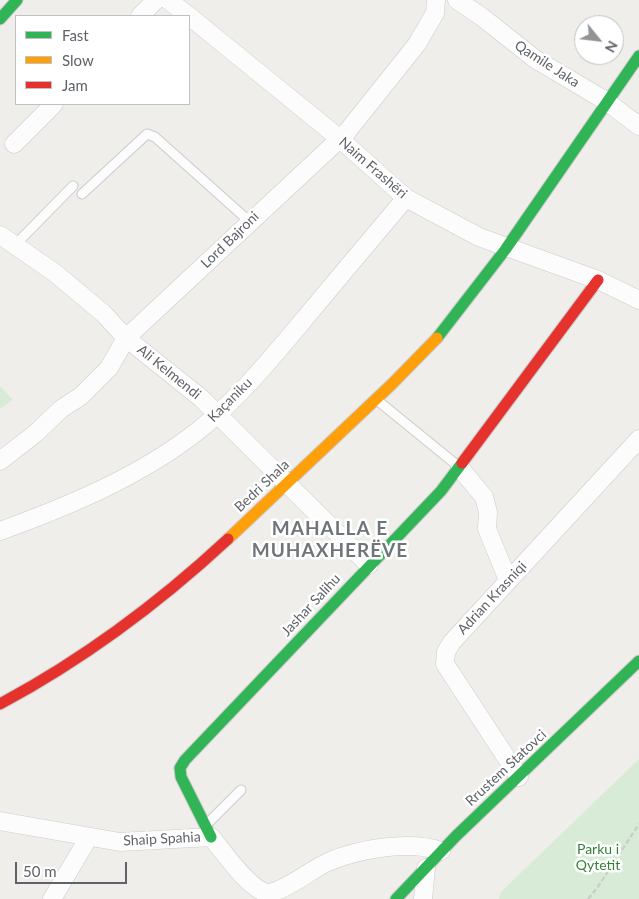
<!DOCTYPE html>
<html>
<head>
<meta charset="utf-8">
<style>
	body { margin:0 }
	#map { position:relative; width:639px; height:899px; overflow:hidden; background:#efeeea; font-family:Lato,sans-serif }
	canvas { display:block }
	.legend { position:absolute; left:15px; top:15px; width:175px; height:90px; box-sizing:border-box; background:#fff; border:1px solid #bfc1c3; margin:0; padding:6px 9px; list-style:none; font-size:15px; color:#5f6368 }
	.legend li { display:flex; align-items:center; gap:10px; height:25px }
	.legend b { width:25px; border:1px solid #bfc1c3 }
	.north { position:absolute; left:574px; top:15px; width:50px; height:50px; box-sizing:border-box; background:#fff; border:1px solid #bfc1c3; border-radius:50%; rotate:119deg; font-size:14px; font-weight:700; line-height:20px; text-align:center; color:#5f6368 }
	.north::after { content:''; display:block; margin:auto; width:18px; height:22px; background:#919496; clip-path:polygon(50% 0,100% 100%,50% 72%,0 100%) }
	.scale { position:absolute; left:15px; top:862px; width:112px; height:22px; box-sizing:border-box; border:2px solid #5f6368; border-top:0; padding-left:6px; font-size:15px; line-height:18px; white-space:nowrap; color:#5f6368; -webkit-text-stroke:4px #fff; paint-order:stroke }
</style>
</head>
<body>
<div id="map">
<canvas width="639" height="899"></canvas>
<ul class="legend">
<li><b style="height:6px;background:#30b455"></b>Fast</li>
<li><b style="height:6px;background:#ff9f0a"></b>Slow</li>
<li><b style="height:6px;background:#e5322d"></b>Jam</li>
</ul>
<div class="north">N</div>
<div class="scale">50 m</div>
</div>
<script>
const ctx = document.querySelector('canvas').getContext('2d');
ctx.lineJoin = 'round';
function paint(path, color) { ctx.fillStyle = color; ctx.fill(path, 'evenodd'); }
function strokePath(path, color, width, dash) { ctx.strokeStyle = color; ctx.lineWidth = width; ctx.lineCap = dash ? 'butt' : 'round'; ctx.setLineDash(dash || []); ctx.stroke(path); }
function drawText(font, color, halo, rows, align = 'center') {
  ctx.font = font + ' Lato,sans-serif'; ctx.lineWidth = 5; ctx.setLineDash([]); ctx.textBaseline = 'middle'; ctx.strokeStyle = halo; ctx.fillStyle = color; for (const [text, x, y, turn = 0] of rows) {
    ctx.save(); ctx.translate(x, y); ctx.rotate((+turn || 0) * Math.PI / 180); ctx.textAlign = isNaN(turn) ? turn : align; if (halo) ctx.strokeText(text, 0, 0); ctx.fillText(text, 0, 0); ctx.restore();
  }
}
paint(new Path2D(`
	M0,386L13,400L0,409Z
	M639,759V899H499L501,892Z`), '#d8ebd6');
const lane = new Path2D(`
	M82,194L147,134L155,137L250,222
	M16,244L73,186
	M377,400L458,466
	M206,825L241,790`);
const street = new Path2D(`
	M168,0L189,16
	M457,0L482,17L535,59L606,101L639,126
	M140,16L156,0
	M189,16L339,138L406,198L479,237L598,280L639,300
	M14,144L54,104
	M0,235L55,273L104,314L126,338L201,398L369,565
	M0,461L36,433L61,409L81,396L109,368L126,338L346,133L417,44L435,13L436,0
	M460,468L484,497L488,512L487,529L508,580
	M0,531C69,506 141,476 199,430C237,400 270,360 301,323C336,281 371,239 406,198
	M519,777L445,664L446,652L452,642L639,439
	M0,821L120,842L211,837C224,852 246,885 264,892C278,897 313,868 328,862C358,849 409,840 441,851
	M52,899L89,837
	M423,899L426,868`);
const fast = new Path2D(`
	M0,19L17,0
	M437,338L505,250L639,56
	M211,837L181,777L180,768L185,760L441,491L462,463
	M396,899L456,836L639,661`);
const slow = new Path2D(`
	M228,539L392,384L437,338`);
const jam = new Path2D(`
	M462,463L598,280
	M0,704C84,659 158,604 228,539`);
strokePath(lane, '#cbcccc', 11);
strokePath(street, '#cbcccc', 19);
strokePath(fast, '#cacacb', 13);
strokePath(slow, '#cacacb', 13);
strokePath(jam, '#cacacb', 13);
strokePath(new Path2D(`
	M588,899L597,888L639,824`), '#cacfcc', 2.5, [5, 2.5]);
strokePath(lane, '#fdfcfc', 9);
strokePath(street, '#fdfcfc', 18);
strokePath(fast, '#30b455', 11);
strokePath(slow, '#ff9f0a', 11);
strokePath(jam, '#e5322d', 11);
drawText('14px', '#5f6368', '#fff', [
	["Qamile Jaka",547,64,33],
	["Naim Frashëri",373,168,41],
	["Lord Bajroni",230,240,-44],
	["Ali Kelmendi",169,372,39],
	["Kaçaniku",230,400,-45],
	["Bedri Shala",262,486,-43],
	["Adrian Krasniqi",492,598,-47],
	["Jashar Salihu",311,605,-47],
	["Rrustem Statovci",506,768,-43],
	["Shaip Spahia",162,839,-3]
]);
drawText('14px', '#348238', '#fff', [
	["Parku i",598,849],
	["Qytetit",598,865]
]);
ctx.letterSpacing = '1px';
drawText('bold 19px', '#70757a', '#fff', [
	["MAHALLA E",330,529],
	["MUHAXHERËVE",330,551]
]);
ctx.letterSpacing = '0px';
</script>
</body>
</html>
